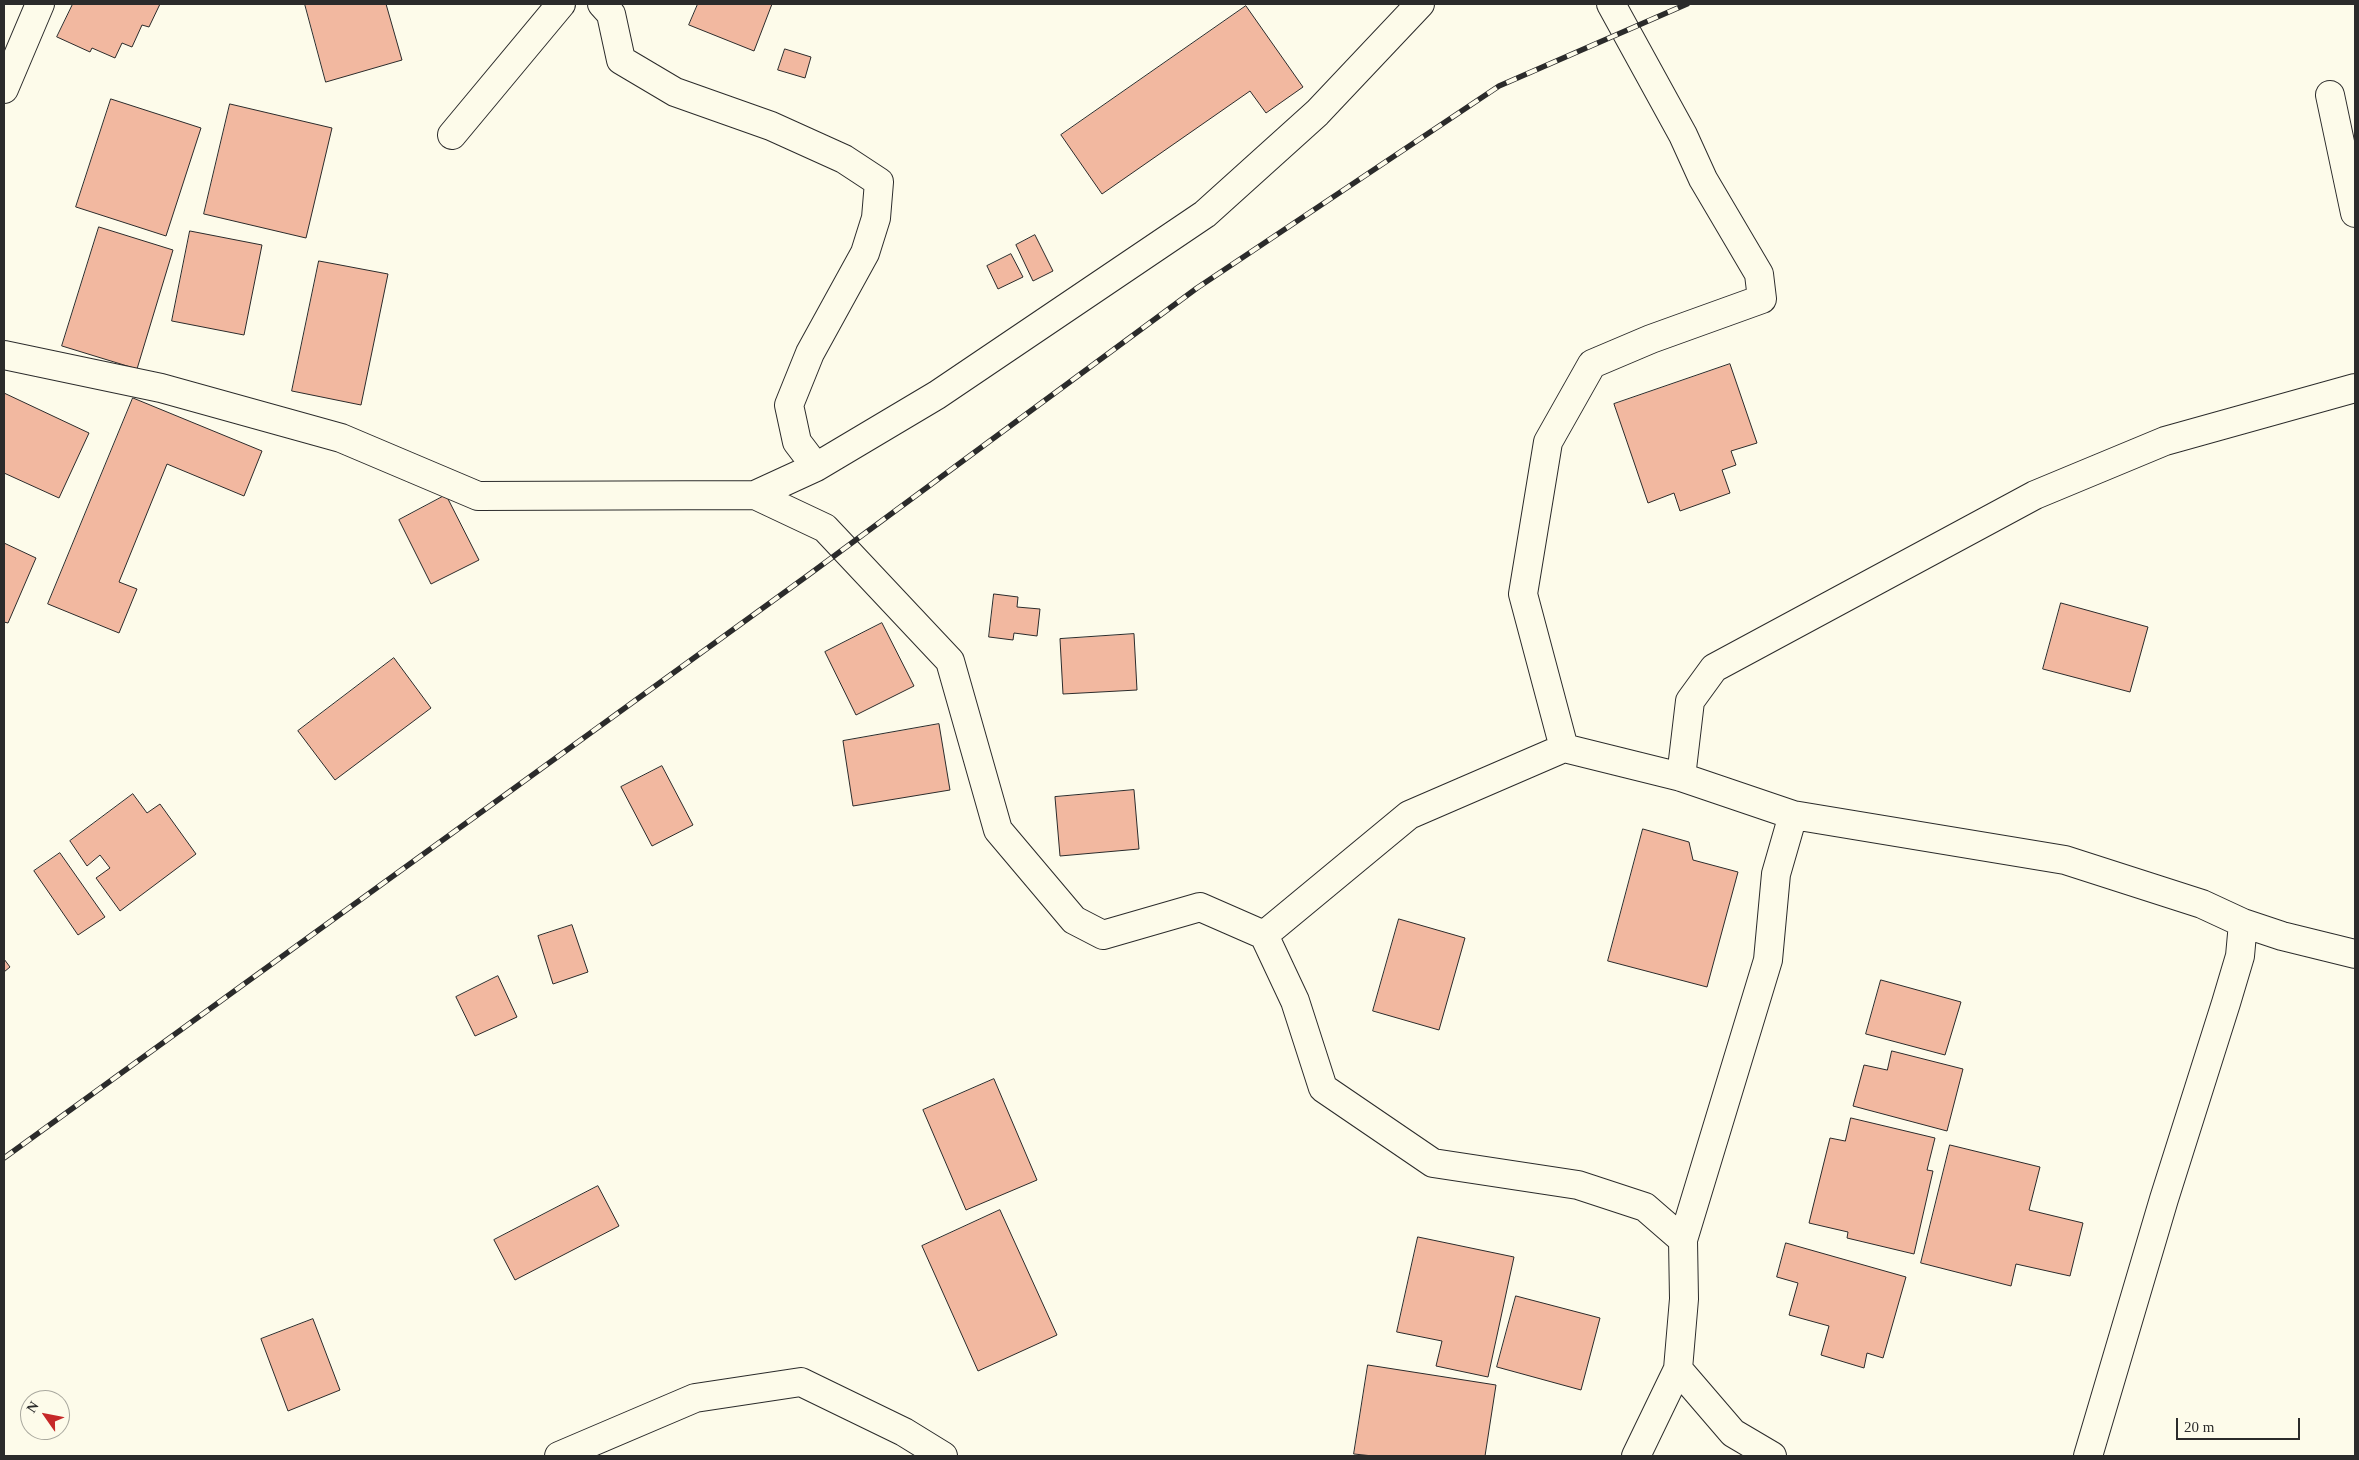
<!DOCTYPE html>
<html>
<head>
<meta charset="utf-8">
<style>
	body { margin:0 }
	#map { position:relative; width:2359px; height:1460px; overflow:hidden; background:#fdfbea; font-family:"Times New Roman",serif }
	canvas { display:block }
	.frame { position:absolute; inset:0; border:5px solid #2b2b2b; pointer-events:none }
	.north { position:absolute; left:20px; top:1390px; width:50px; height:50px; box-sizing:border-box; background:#fdfbea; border:1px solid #a9a89e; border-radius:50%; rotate:303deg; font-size:14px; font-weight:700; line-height:20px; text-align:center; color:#2b2b2b }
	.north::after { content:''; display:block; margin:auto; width:18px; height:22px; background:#c62828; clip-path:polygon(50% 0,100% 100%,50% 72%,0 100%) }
	.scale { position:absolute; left:2176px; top:1418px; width:124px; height:22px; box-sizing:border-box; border:2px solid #2b2b2b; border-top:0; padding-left:6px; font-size:15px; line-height:18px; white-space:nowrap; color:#2b2b2b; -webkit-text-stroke:4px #fdfbea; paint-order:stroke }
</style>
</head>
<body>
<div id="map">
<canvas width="2359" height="1460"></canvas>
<div class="frame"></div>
<div class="north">N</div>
<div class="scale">20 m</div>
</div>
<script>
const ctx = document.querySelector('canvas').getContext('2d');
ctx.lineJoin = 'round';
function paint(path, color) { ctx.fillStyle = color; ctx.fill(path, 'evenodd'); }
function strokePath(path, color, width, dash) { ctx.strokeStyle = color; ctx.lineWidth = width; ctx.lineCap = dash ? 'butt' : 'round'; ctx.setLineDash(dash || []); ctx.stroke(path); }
const building = new Path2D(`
	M73,4H160L149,27L142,25L132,47L122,43L115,58L92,48L90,52L57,37Z
	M305,4H386L402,60L326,82Z
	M698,4H772L754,51L689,25Z
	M1246,6L1303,87L1266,113L1250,91L1102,194L1061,135Z
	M785,49L811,57L805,78L778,70Z
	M111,99L201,128L166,236L76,207Z
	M230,104L332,128L306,238L204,214Z
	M99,227L173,250L137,369L62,346Z
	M190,231L262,245L244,335L172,321Z
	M1035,235L1053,271L1033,281L1016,245Z
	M1011,254L1023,277L998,289L987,266Z
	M319,261L388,274L361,405L292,391Z
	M1730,364L1757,443L1731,451L1736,465L1722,470L1730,493L1680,511L1674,493L1648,503L1614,404Z
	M4,393L89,433L59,498L4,473Z
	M133,398L262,451L244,496L167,464L119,582L137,589L119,633L48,604Z
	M446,495L479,560L431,584L399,520Z
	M4,543L36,558L8,623L4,622Z
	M994,594L1018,597L1017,607L1040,609L1037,636L1014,633L1013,640L989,637Z
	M2061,603L2148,627L2130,692L2043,669Z
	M882,623L914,686L856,715L825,652Z
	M1134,634L1137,690L1063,694L1060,639Z
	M394,658L431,708L335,780L298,731Z
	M939,724L950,790L853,806L843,741Z
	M662,766L693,825L652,846L621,787Z
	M1134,790L1139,849L1060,856L1055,797Z
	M133,794L147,813L160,804L196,854L120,911L96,878L110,868L100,855L87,866L70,841Z
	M1643,829L1689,842L1693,860L1738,872L1707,987L1608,961Z
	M60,853L105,917L78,935L34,871Z
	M1399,919L1465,938L1439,1030L1373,1011Z
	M572,925L588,972L553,984L538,936Z
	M4,959L10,967L4,972Z
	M498,976L517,1017L475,1036L456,997Z
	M1881,980L1961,1002L1945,1055L1866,1034Z
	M1892,1051L1963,1069L1947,1131L1853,1106L1864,1065L1887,1070Z
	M994,1079L1037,1180L966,1210L923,1110Z
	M1851,1118L1935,1138L1927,1170L1933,1171L1914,1254L1847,1238L1848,1232L1809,1223L1830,1138L1845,1141Z
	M1950,1145L2040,1167L2029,1210L2083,1223L2070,1276L2016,1264L2011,1286L1921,1263Z
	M598,1186L619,1226L515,1280L494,1240Z
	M1000,1210L1057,1335L978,1371L922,1246Z
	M1418,1237L1514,1257L1488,1377L1436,1366L1442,1341L1397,1332Z
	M1786,1243L1906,1277L1883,1358L1867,1353L1864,1368L1821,1355L1829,1326L1789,1315L1798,1283L1777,1277Z
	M1516,1296L1600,1318L1581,1390L1497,1367Z
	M313,1319L340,1390L288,1411L261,1339Z
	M1368,1365L1496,1385L1485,1456H1373L1354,1454Z`);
paint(building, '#f2b8a0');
strokePath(building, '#2b2b2b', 1);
const minor = new Path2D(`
	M602,4L611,14L621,60L675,92L771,126L844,159L879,182L876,218L865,253L810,353L789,405L797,442L816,467
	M1611,4L1683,135L1703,179L1759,274L1762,299L1651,339L1592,364L1548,442L1523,594L1564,748L1681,777L1793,815L2065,860L2202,904L2243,923L2240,956L2226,1003L2164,1199L2088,1456
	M4,89L40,4
	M2330,95L2355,213
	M452,135L561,4
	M4,355L161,388L341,438L478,496L755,495L816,467L937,395L1205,214L1317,113L1420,4
	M755,495L825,528L950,661L998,830L1074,920L1103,935L1200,907L1264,935L1295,1001L1323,1088L1433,1163L1578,1185L1645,1207L1683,1240L1684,1299L1678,1369L1636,1456
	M1681,777L1690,701L1714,668L2035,495L2165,441L2355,388
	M2243,923L2282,936L2355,954
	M1264,935L1409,815L1564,748
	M1683,1240L1768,960L1776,874L1793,815
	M1678,1369L1733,1433L1772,1456
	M559,1456L695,1398L801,1382L904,1432L943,1456`);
strokePath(minor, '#2b2b2b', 30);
strokePath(minor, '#fdfbea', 28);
const rail = new Path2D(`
	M4,1158L807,576L1197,288L1499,86L1687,4`);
strokePath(rail, '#2b2b2b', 5.5);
strokePath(rail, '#fdfbea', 4, [11]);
</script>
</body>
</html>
